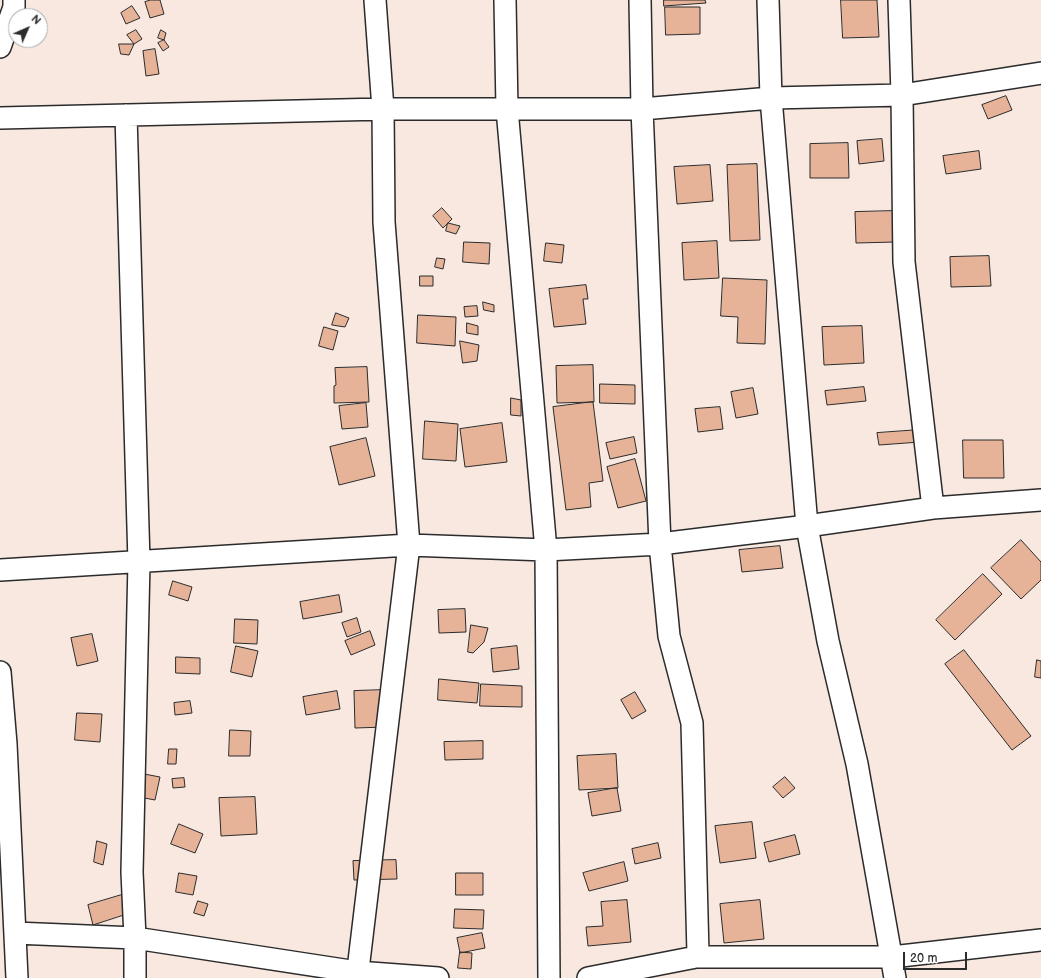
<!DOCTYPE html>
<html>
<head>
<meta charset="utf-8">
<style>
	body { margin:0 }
	#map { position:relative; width:1041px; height:978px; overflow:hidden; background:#f8e8e0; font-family:"Balsamiq Sans",sans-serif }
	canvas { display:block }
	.north { position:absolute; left:8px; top:8px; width:40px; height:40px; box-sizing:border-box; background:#fff; border:1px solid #aaa; border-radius:50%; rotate:45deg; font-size:11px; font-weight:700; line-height:16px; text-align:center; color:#2b2b2b }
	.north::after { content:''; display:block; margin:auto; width:14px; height:18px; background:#2b2b2b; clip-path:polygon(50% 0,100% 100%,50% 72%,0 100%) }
	.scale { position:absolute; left:903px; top:952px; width:64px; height:18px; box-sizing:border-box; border:2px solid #2b2b2b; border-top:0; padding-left:5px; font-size:12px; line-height:14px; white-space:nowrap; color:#2b2b2b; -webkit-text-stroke:3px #fff; paint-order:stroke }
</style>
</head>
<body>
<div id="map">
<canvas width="1041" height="978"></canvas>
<div class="north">N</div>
<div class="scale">20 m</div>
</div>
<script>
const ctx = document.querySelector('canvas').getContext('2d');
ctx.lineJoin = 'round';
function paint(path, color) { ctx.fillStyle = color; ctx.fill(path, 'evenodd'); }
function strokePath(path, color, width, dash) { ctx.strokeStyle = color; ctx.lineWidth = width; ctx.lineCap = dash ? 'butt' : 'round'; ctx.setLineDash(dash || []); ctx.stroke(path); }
const building = new Path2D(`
	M151,0H160L164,14L150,18L145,2Z
	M664,0H705L706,3L664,6Z
	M841,0H877L879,37L843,38Z
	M132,6L140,18L126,24L121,13Z
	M665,7H700V34L666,35Z
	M136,30L142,39L134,44L127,35Z
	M161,30L166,33L164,40L158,38Z
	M164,40L169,47L163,51L158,43Z
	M119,44H134L129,55L121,54Z
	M155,49L159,74L146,76L143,51Z
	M1006,96L1012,110L988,119L982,105Z
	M882,139L884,161L859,164L857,141Z
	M848,143L849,178H810V144Z
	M979,151L981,169L946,174L943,156Z
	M757,164L760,240L730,241L727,165Z
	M710,165L713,201L677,204L674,167Z
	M442,208L452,219L443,228L433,216Z
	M893,211L895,242L856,243L855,212Z
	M448,223L460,226L456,234L446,231Z
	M717,241L719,278L684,280L682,243Z
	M464,242L490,243L489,264L463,262Z
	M546,243L564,245L562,263L544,261Z
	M989,256L991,286L951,287L950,257Z
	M437,258L445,259L443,269L435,267Z
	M420,276H433V286H420Z
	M723,278L767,280L765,344L737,343L738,317L721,316Z
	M586,285L588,299H583L586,324L554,327L549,289Z
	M483,302L494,305V312L484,310Z
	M477,306L478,316L465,317L464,307Z
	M336,313L349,318L345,327L332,325Z
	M418,315L456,317L455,346L417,343Z
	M467,323L478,326V335L467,333Z
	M862,326L864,363L824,365L822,327Z
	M324,327L338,331L333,350L319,346Z
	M460,341L479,345L477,361L463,363Z
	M593,365L594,402L557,403L556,366Z
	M367,367L369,402L334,403V386L336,385L335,368Z
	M600,384L635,385V404L600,403Z
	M864,387L866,401L827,405L825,391Z
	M753,388L758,414L736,418L731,392Z
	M511,398L521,400V416L511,415Z
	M593,402L603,481L589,483L591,507L566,510L553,407Z
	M366,403L368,427L342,429L339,406Z
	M720,407L723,429L698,432L695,409Z
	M425,421L458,424L456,461L423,459Z
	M502,423L507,462L465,467L460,429Z
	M919,430L920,442L879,445L877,433Z
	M634,437L637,453L610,459L606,443Z
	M366,438L375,476L339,485L330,447Z
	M963,440H1003L1004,478H964Z
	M635,459L646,501L618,508L607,467Z
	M1021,540L1041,562V580L1021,599L991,568Z
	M780,546L783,568L742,572L739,550Z
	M983,574L1002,594L955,640L936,620Z
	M173,581L192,587L188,601L169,595Z
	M339,595L342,612L303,619L300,602Z
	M465,609L466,632L439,633L438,610Z
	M357,618L361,632L347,637L342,623Z
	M235,619L258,620L257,644L234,643Z
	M471,625L488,628L484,642L473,653L468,652Z
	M370,631L375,645L351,655L345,641Z
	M92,634L98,661L77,666L71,638Z
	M236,646L258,651L252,677L231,672Z
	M517,646L519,669L493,672L491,649Z
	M964,650L1031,736L1012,750L945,664Z
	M176,657L200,658V674L176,673Z
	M1037,660L1041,661V678L1035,677Z
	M439,679L479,683L477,703L438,700Z
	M481,684L522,686V707L480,706Z
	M384,690L386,727L355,728L354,691Z
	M337,691L340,709L306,715L303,697Z
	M635,692L646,711L632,719L621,700Z
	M190,701L192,713L175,715L174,703Z
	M77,713L102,714L100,742L75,740Z
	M230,730L251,731L250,756H229Z
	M483,741V759L445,760L444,742Z
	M169,749H177L176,764H168Z
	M616,754L618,788L579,790L577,756Z
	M139,773L160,777L155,800L134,796Z
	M785,777L795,788L783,798L773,787Z
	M184,778L185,787L173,788L172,779Z
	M617,788L621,811L592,816L588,793Z
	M255,797L257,834L221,836L219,798Z
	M752,822L756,858L720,863L715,826Z
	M179,824L203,834L195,853L171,844Z
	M795,835L800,854L769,862L764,843Z
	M97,841L107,844L103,865L94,862Z
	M658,843L661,858L635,864L632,849Z
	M396,860L397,879L354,880L353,861Z
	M624,862L628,881L589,891L583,873Z
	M179,873L197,876L193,895L176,892Z
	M456,873H483V895H456Z
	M125,894L130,913L93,925L88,905Z
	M627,900L631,942L588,946L586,927L603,926L601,902Z
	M760,900L764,939L724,943L720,904Z
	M198,901L208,904L204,916L194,913Z
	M455,909L484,910L483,929L454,928Z
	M482,933L485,948L460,953L457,938Z
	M460,952L472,953L471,969L458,968Z`);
paint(building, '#e6b398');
strokePath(building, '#2b2b2b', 1);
const minor = new Path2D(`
	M505,0L507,109L546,550L549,978
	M768,0L771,98L807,526L828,641L857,764L895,978
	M899,0L902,95L904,262L933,508
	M0,47L14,7V0
	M126,115L139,562L132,872L135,938V978
	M0,118L383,109H642L771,98L902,95L1041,73
	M0,570L409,545L546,550L660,544L807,526L933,508L1041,500
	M0,672L6,744L17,978
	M15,933L135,938L357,972L438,978
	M695,957H892L1041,940
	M357,978L409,545L384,222L383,109L375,0
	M588,978L691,958L695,957L698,954L692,723L669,636L660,544L642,109L640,0`);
strokePath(minor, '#2b2b2b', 24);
strokePath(minor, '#fff', 21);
</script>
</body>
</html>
